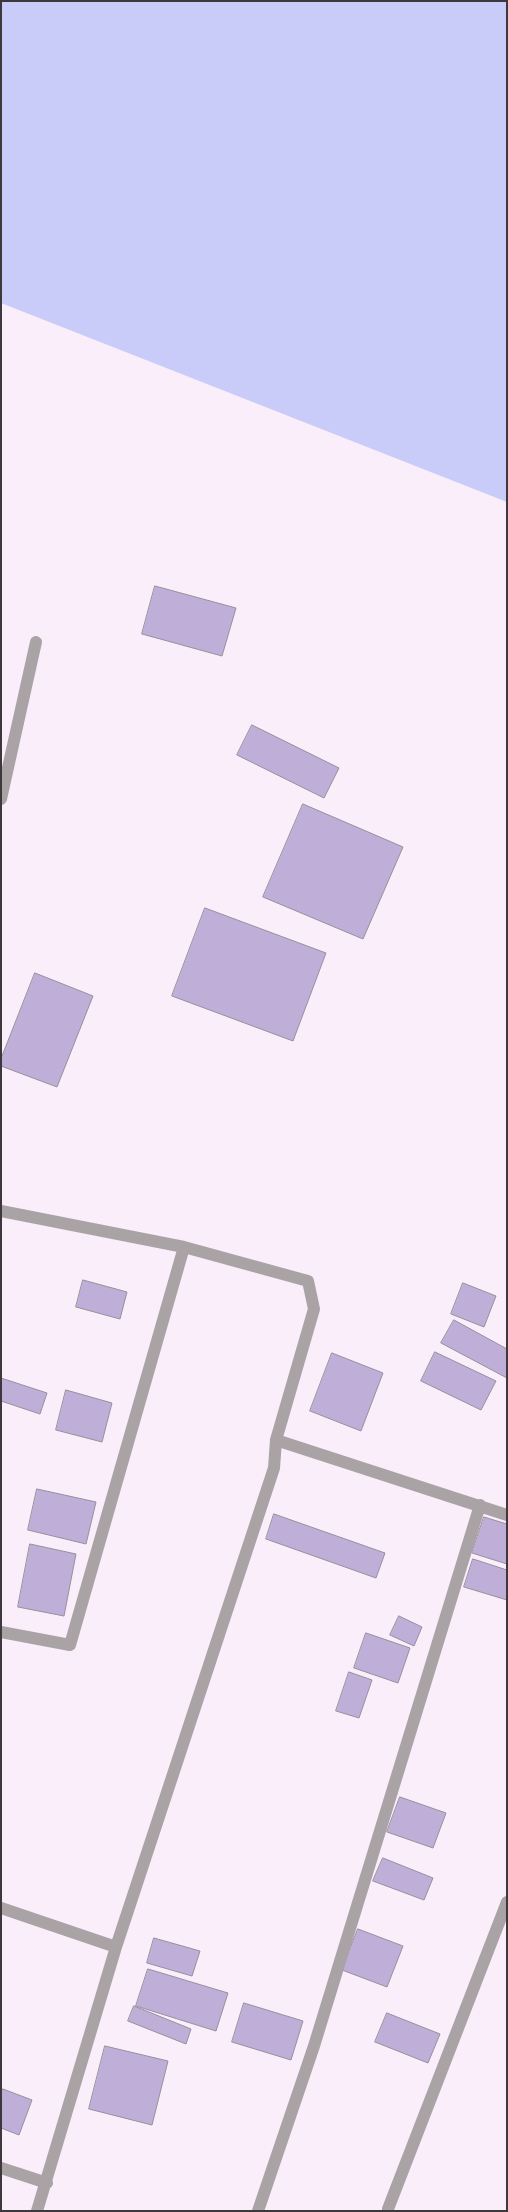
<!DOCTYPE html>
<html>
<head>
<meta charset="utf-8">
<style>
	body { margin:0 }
	#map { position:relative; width:508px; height:2212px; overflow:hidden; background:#f9eef9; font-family:Helvetica,sans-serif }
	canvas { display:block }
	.frame { position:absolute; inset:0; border:2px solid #3c383c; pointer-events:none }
</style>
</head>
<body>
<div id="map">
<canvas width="508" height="2212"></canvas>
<div class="frame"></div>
</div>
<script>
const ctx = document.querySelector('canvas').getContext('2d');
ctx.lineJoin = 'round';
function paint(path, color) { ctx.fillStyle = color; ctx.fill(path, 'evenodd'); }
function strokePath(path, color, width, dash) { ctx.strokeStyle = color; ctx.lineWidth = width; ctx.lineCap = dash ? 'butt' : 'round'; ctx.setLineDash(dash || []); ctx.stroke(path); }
paint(new Path2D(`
	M1,1H507V502L1,303Z`), '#c9ccf8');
const building = new Path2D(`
	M155,586L236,608L222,656L142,634Z
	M252,725L339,768L324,798L237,755Z
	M303,804L403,847L363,939L263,897Z
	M205,908L326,953L293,1041L172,996Z
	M35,973L93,996L57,1087L1,1066V1059Z
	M83,1280L127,1292L120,1319L76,1307Z
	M463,1283L496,1296L484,1327L451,1314Z
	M454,1320L507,1349V1378L441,1343Z
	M435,1352L496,1381L481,1410L421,1381Z
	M332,1353L383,1373L361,1431L310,1411Z
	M1,1378L47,1393L40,1414L1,1401Z
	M66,1390L112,1403L102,1442L56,1430Z
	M37,1489L96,1502L86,1544L28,1530Z
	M274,1514L385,1553L376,1578L266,1539Z
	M484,1517L507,1524V1564L472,1553Z
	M30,1544L76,1554L64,1616L18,1607Z
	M473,1559L507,1570V1600L464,1587Z
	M399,1616L422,1627L414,1646L390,1635Z
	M366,1633L410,1648L398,1683L354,1668Z
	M349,1672L372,1680L359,1718L336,1711Z
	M400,1797L446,1813L433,1848L387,1832Z
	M383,1858L433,1878L424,1900L373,1881Z
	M358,1929L403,1946L387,1987L342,1970Z
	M154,1938L200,1951L192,1976L147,1963Z
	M148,1969L228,1993L216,2031L136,2006Z
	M244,2003L303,2021L291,2060L232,2042Z
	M134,2006L191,2029L186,2044L128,2021Z
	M387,2013L440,2034L428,2063L375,2042Z
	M105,2046L168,2061L152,2125L89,2109Z
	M3,2089L32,2100L19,2135L1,2128V2094Z`);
paint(building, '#bfaed8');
strokePath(building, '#95909c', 1);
strokePath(new Path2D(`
	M1,799L36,642
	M1,1211L184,1247L308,1281L314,1309L276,1440L274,1468L116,1947L37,2211
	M276,1440L507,1515
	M1,1632L70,1645L184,1247
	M1,1908L116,1947
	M1,2168L47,2183
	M388,2209L507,1902
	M258,2211L314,2046L480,1505`), '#a9a3a6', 12);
</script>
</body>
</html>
